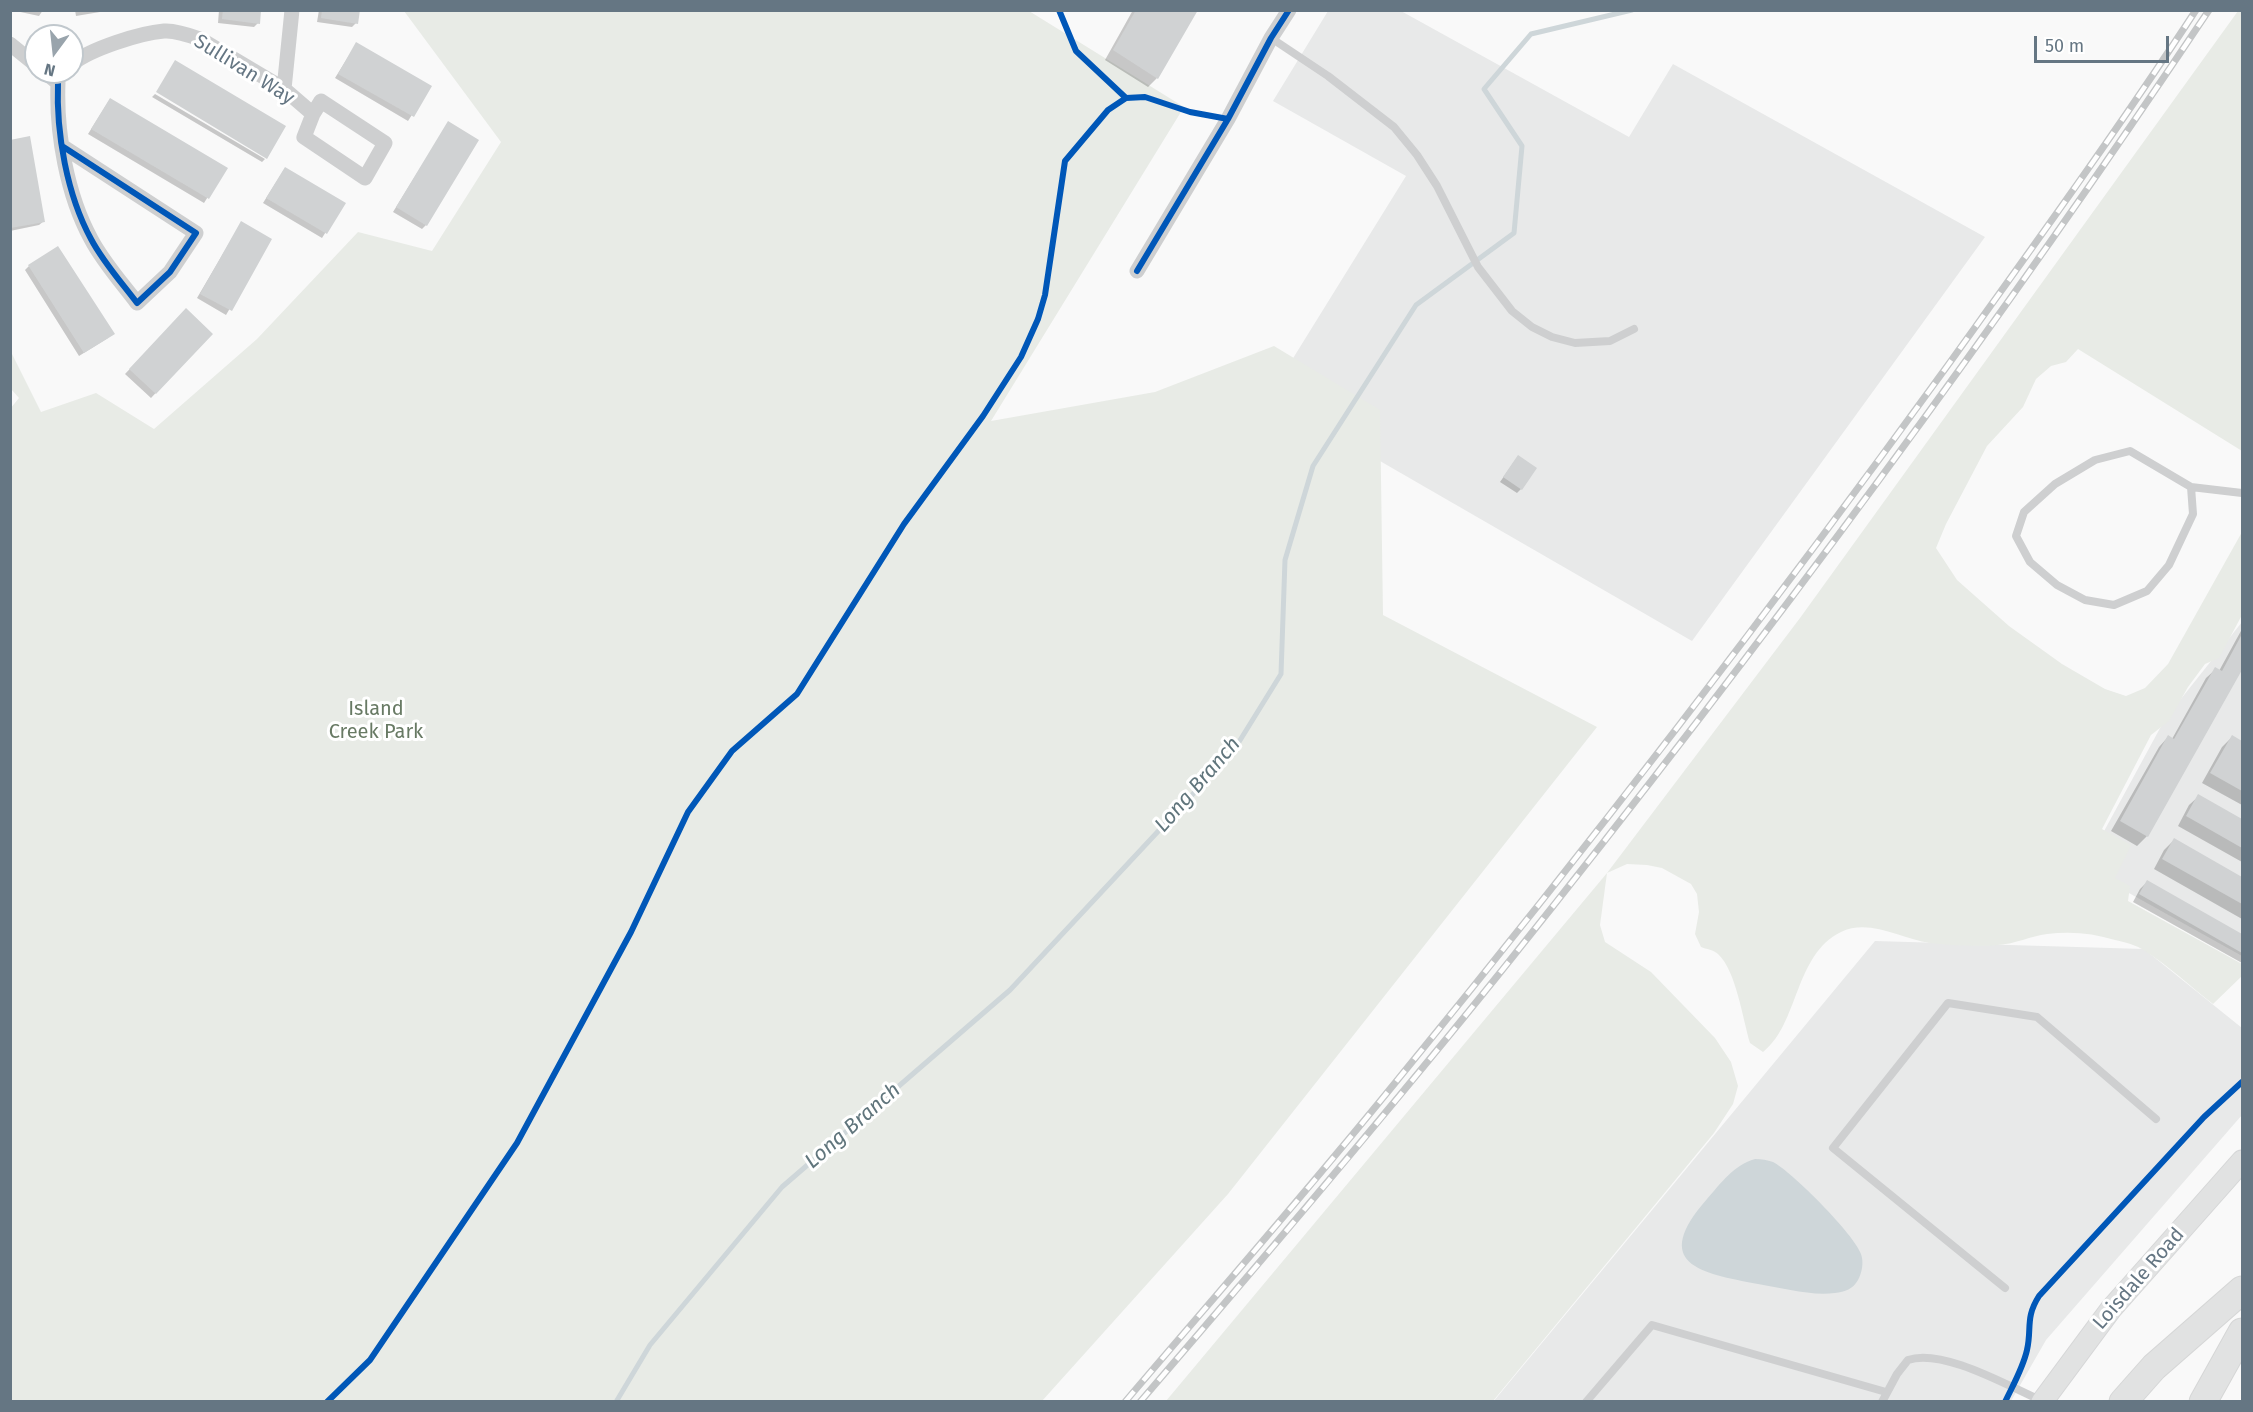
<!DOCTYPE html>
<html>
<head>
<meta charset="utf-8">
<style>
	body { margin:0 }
	#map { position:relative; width:2253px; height:1412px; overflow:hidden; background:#f9f9f9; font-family:"Fira Sans",sans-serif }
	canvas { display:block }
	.frame { position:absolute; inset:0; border:12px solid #657683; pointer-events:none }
	.north { position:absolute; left:24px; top:24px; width:60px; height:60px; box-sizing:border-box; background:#fff; border:2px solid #c1c8cd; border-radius:50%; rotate:195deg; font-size:16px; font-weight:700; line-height:24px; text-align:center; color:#657683 }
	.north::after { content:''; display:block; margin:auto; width:21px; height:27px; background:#99a4ac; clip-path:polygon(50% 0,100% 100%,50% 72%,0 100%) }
	.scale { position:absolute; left:2034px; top:36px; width:135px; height:27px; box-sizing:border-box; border:3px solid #657683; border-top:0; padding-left:8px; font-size:18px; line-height:21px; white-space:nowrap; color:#657683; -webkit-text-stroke:4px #fff; paint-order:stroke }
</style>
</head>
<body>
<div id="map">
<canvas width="2253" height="1412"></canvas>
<div class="frame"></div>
<div class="north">N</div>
<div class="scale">50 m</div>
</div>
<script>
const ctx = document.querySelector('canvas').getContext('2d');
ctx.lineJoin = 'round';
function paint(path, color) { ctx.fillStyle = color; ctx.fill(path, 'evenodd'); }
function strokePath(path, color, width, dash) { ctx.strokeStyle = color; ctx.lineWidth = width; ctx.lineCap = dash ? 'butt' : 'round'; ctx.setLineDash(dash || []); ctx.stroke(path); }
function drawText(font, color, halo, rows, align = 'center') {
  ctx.font = font + ' "Fira Sans",sans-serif'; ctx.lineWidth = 6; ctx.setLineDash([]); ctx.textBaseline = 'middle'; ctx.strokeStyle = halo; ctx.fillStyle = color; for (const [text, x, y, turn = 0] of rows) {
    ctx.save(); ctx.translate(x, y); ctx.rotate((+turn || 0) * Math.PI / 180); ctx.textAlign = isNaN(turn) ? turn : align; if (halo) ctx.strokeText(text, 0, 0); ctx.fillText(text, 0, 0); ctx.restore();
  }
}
paint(new Path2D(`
	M1328,11H1401L1629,137L1673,64L1985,237L1692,641L1269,397L1406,176L1273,101Z
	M2242,622V956L2084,868L2165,719Z
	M1875,941L2144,949L2242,1028V1115L2046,1340L2011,1401L1493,1402Z`), '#e8e9e9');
paint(new Path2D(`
	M404,11H1029L1184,107L991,421L1155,392L1274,346L1380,410L1383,615L1597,727L1228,1194L1042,1401H11L10,409L19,398L11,389V352L41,412L96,393L154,429L257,339L358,232L432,251L501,142Z
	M2238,11H2242V451L2078,349L2066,362L2051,366L2036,379L2023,407L1987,446L1946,524L1936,548L1957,580L2009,626L2062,664L2105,689L2126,696L2145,688L2168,664L2242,532V615L2219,658L2205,664L2188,687L2169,721L2151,735L2102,829L2131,845L2115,878L2130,886L2128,901L2242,964V976L2213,1004C2191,987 2169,966 2145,951C2137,945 2124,942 2115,940C2093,933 2070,931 2047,934C2031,936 2015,944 1998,945C1982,947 1945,945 1930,943C1902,939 1869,918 1841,932C1794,955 1799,1024 1763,1052L1750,1043C1743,1020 1736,970 1718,954C1714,950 1706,949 1701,947L1695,934L1699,912L1697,894L1691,884L1662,868L1647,865L1627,864L1607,873L1600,925L1605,942L1651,972L1715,1038L1731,1062L1738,1086L1733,1104L1714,1133L1493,1401H1166L1607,873L1800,618Z`), '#e8ebe6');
paint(new Path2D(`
	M1755,1159C1762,1159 1767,1160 1773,1162C1791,1171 1855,1235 1861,1254C1864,1262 1862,1273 1858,1280C1853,1289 1845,1292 1835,1293C1810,1296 1783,1288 1758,1284C1700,1273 1650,1264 1707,1199C1721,1183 1734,1165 1755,1159Z`), '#ced6d9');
paint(new Path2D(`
	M11,10H43L39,16Z
	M75,10H112L76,16Z
	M219,10H260L258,23L254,27L218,23Z
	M319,10H358L356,23L352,27L317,22Z
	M1133,10H1197L1157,78L1148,87L1105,60Z
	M356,44L430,87L408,121L335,78Z
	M155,94L265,159L262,162L152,97Z
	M110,99L226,168L204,203L88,134Z
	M448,123L426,225L422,229L393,212Z
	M10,141L44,221L39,225L10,231Z
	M285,168L344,203L322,238L263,203Z
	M241,223L270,240L226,315L197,298Z
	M29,266L108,338L79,356L25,270Z
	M186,310L211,334L151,398L125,374Z
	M1514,462L1521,489L1517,493L1500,482Z
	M2242,629V667L2147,836L2137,846L2111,831L2159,747L2168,737L2172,739L2206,678L2216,669L2219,671Z
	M2232,737L2242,743V805L2202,783L2222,747Z
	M2199,796L2242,820V862L2178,826L2189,805Z
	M2174,840L2242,878V919L2154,869L2164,850Z
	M2147,882L2242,936V963L2133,902L2140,889Z`), '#0003');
strokePath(new Path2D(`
	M616,1402L650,1345L782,1187L1010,990L1234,750L1281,674L1285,560L1313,466L1416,305L1514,233L1522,146L1484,89L1531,34L1632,10`), '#ced6d9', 5);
paint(new Path2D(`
	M223,10H261L260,24L222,19Z
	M322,10H360L358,24L321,18Z
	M1136,10H1198L1158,79L1113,50Z
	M356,42L432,86L414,117L338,74Z
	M175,60L286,126L267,159L156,92Z
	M110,98L228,168L209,199L91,129Z
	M448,121L479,140L427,226L396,207Z
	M30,136L45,222L10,228V140Z
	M285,167L346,203L327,234L266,198Z
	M241,221L272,239L232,311L200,294Z
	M58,246L115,334L84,353L28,265Z
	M186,308L213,334L156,394L129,369Z
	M1518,455L1537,468L1522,490L1503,477Z
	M2242,634V670L2148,837L2120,821L2168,735L2174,739L2215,667L2222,671Z
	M2232,735L2242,741V791L2210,773Z
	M2198,794L2242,819V848L2186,816Z
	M2174,838L2242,877V904L2162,859Z
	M2147,880L2242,934V953L2139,894Z`), '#d0d2d3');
const secondary = new Path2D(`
	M2042,1402L2111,1309L2242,1161`);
const highway = new Path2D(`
	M2123,1402L2154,1367L2242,1290
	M2203,1402L2242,1332`);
strokePath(secondary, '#d5d6d7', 23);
strokePath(highway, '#d5d6d6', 29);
strokePath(new Path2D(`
	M1271,38L1328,76L1394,127L1417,155L1437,186L1478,267L1512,311L1532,327L1552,337L1575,343L1610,341L1634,329
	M2191,487L2193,514L2169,565L2147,591L2114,605L2085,600L2057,585L2030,562L2016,536L2024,512L2055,484L2095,460L2130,451L2191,487L2242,493
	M2005,1288L1833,1148L1948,1003L2037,1017L2156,1119
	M1586,1402L1652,1325L1886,1392
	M1882,1402L1897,1374L1908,1360C1942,1348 2008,1386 2040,1400`), '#cecfd0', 8);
strokePath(new Path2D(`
	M10,44L36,65
	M72,64C90,49 140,33 164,31C175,30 189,35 200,39L284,89L313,114
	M45,72L58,83
	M58,83C56,133 67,195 91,239C103,262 122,283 137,303L170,272L196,233L62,146
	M284,89L292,10
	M321,101L385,143L365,178L304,137L313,114Z
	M1137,271L1228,119L1271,38L1289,10`), '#cecfd0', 15);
strokePath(secondary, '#e1e2e2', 21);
strokePath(highway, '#e1e2e2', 27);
const rail = new Path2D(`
	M1125,1402C1217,1294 1310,1188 1399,1078C1589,846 1772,608 1948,365C2032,248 2117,131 2196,10
	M1140,1402C1263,1259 1385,1116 1503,969C1751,659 1989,340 2209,10`);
strokePath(rail, '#c3c5c6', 7);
strokePath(rail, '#fff', 4.5, [14]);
strokePath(new Path2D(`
	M1059,10L1076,51L1126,98
	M58,83C56,133 67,195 91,239C103,262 122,283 137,303L170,272L196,233L62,146
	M1137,271L1228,119L1271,38L1289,10
	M327,1402L370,1360L517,1143L631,932L688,812L732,751L797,694L904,524L983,416L1021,357L1038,319L1045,295L1065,161L1108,110L1126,98L1145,97L1190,112L1228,119
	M2005,1402C2013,1385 2023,1368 2027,1350C2032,1328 2025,1318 2039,1296L2204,1117L2242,1082`), '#0057b8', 6);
drawText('20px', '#657683', '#fff', [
	["Sullivan Way",244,70,32],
	["Loisdale Road",2139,1279,-49]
]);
drawText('20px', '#687a64', '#fff', [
	["Island",376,709],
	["Creek Park",376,732]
]);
drawText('italic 21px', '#60757c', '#fff', [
	["Long Branch",1198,785,-49],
	["Long Branch",853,1126,-41]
]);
</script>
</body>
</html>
